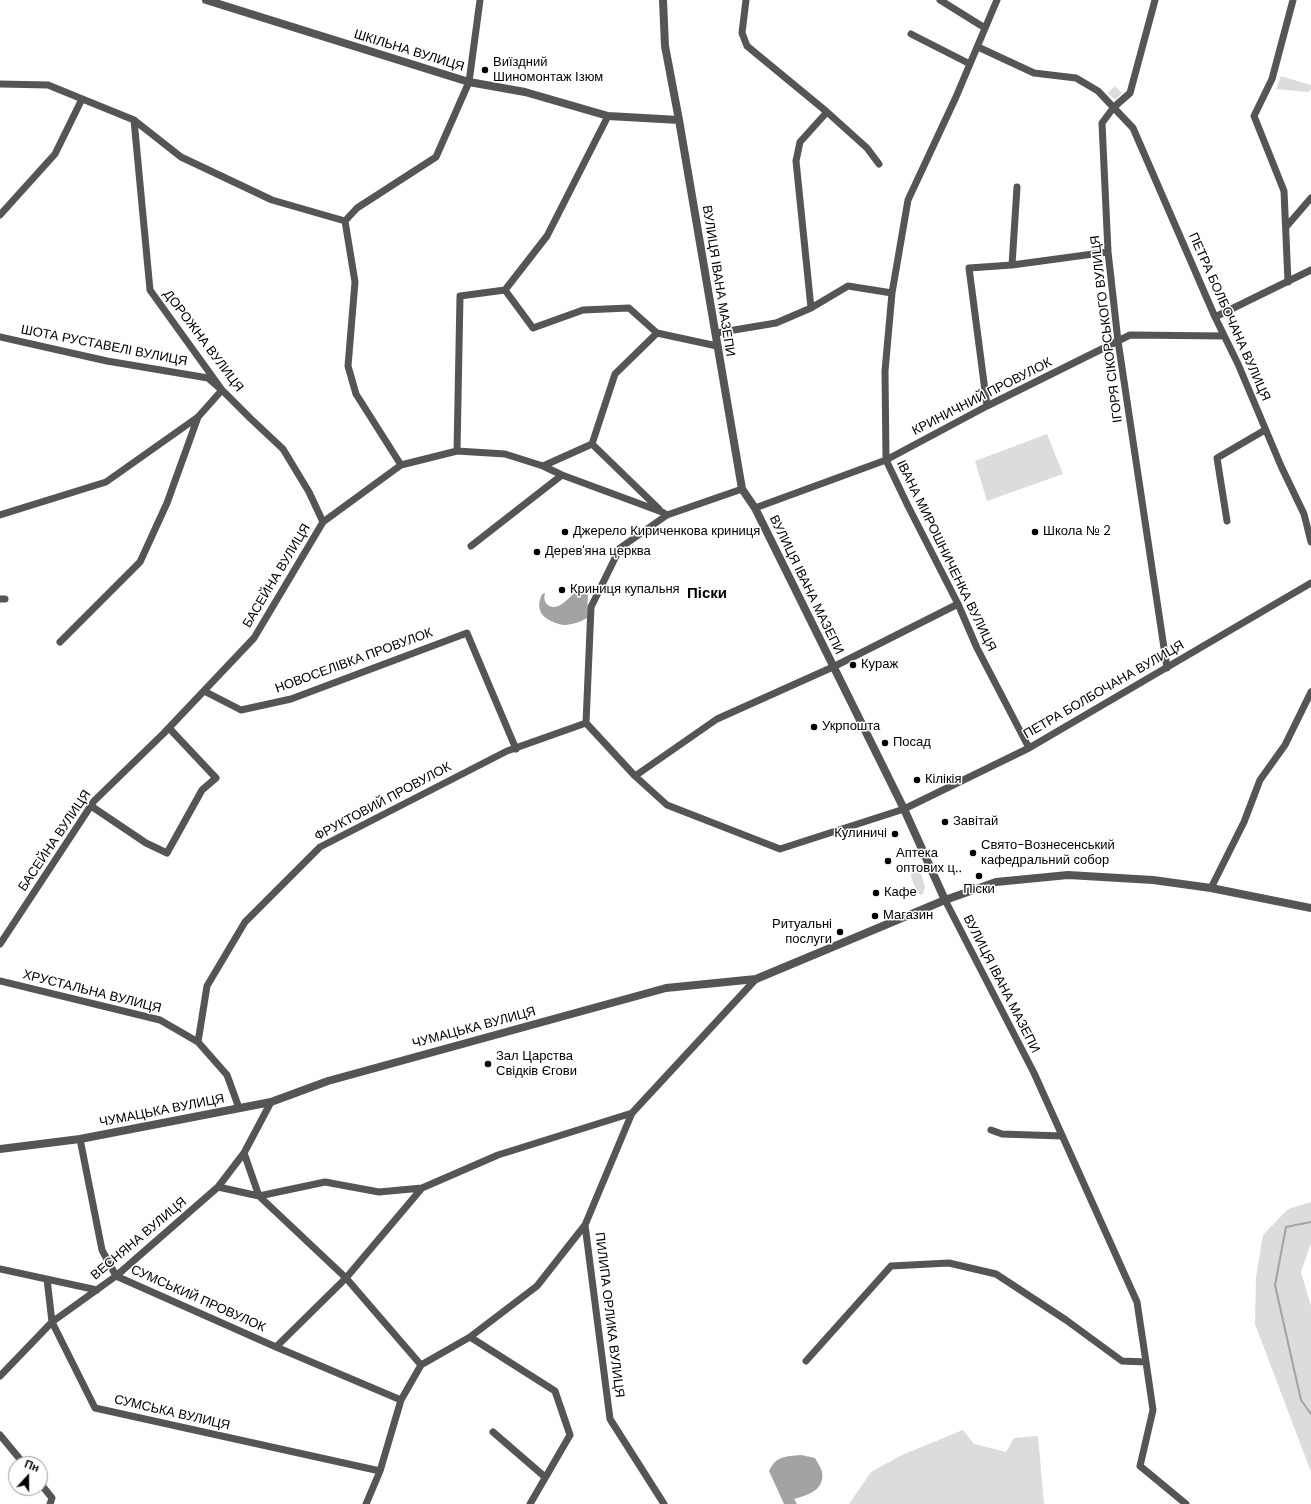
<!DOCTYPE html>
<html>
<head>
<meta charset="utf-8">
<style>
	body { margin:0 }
	#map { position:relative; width:1311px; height:1504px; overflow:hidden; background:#fff; font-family:"DM Sans",sans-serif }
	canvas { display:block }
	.north { position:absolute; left:8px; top:1456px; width:40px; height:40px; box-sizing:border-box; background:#fff; border:1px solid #999; border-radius:50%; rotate:21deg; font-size:11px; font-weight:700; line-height:16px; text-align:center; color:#000 }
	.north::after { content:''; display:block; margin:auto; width:14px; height:18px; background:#000; clip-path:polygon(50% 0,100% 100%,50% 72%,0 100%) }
</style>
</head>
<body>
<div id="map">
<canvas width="1311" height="1504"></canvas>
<div class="north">Пн</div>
</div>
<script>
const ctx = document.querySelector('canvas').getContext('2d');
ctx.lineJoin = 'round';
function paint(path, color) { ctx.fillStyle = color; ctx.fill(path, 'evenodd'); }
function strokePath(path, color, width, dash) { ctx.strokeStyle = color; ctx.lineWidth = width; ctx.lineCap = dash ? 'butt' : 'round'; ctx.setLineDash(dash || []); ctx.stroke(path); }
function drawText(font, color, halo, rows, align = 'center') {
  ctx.font = font + ' "DM Sans",sans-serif'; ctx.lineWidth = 3; ctx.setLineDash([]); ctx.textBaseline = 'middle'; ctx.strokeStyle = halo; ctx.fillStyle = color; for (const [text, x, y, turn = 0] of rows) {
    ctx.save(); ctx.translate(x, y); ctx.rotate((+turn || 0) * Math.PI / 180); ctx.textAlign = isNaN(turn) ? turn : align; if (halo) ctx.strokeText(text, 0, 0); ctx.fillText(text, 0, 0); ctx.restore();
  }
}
paint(new Path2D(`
	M1281,76L1311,85V89L1308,92L1276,89Z
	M1115,86L1122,93L1115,100L1108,93Z
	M1047,434L1063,474L987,501L975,461Z
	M916,865L919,867L925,887L923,894L921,895C915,890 908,874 912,867Z
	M1311,1202V1243L1301,1272L1311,1306V1472L1255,1324L1256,1277L1263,1235L1288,1209Z
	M963,1430L974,1444L1006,1452L1014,1438L1038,1436L1044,1504H849L871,1472L902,1455Z`), '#dcdcdc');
paint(new Path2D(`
	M578,590H582L588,595L587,618C580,622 574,624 566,625C558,625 542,619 540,610C538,605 540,599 542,594L545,593C544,598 544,602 548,605C559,613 570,595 578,590Z
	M801,1455L815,1458C817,1462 821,1467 822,1472C825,1490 808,1495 794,1499L797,1504H784L769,1471C777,1455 785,1457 801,1455Z`), '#a3a3a3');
strokePath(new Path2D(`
	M1311,1222L1286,1227L1275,1285L1301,1400L1311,1414`), '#a3a3a3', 2);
strokePath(new Path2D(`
	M746,0L742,33L747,46L827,112L867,148L879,164
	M940,0L985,28
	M997,0L956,97L908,200L892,293L885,371L886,460L908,506L958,604L977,648L1029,748
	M1155,0L1130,93L1114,107L1102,123L1108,252L1118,341L1167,668
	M911,34L970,64
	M978,47L1034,73L1076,78L1098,91L1133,128L1215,317L1238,364L1281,466L1304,514L1311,542
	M0,84L48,85L134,120L181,157L272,200L345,221
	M134,120L150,290L222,390L250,418L283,449L309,492L323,522
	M0,215L55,154L82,99
	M1286,227L1311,198
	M1012,265L1017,187
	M1288,282L1284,191L1254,116L1272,79L1293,0
	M505,290L533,328L583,310L629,308L657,333
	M811,308L796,161L800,142L827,112
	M1215,317L1311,270
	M716,333L776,323L811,308L848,286L892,293
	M0,337L107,361L208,378L222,390L198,417L106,482L0,515
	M987,406L969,268L1012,265L1108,252
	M592,444L659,509
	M457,451L460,296L505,290L547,236L608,116
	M401,465L356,394L348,366L355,282L345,221L357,208L436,157L469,82L480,0
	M543,466L562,475L662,512L667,515
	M742,489L667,515L620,548L591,607L586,723L635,776L667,805L780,849L904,809L1029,748L1311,583
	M755,508L886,460L987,406L1130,335L1224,336
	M1227,521L1217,458L1265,430
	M471,546L562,475
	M0,599H5
	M60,642L140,562L167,503L198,417
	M204,691L241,710L291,699L467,633L516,749
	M635,776L717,719L833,667L958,604
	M91,806L146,843L167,853L202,790L216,778L169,728
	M1211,888L1244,822L1260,780L1285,745L1311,692
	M0,944L94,801L164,733L254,638L323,522L401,465L457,451L505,454L543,466L592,444L615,374L657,333L717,346
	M0,981L160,1020L198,1042L227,1075L239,1108
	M198,1042L207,986L245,922L320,847L507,751L586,723
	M991,1130L1002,1134L1062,1136
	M80,1139L102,1250L116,1276L276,1347L401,1400
	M244,1153L259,1196L346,1278L421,1365
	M218,1187L259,1196L325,1182L379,1192L422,1188
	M0,1269L97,1290
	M47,1279L52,1322L95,1408L380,1471
	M470,1337L555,1391L570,1435L530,1504
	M276,1347L346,1278L422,1188L498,1155L632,1113
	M806,1361L891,1266L949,1263L996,1274L1066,1320L1122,1361L1146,1362L1137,1302L1034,1073L945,900
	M1146,1362L1153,1410L1140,1466L1186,1504
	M0,1376L52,1322L116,1276L218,1187L244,1153L271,1102
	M493,1432L545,1477
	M0,1435L24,1464
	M40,1483L52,1498L50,1504
	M366,1504L380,1471L401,1400L421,1365L470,1337L537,1286L585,1225
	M664,1504L610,1419L585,1225L632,1113L756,979`), '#555', 7);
strokePath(new Path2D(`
	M206,0L469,82L525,92L608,116L679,120
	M663,0L665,46L679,120L742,489L755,508L904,809L945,900
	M0,1149L80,1139L271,1102L328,1081L666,988L756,979L945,900L996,882L1068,875L1153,880L1211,888L1311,908`), '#555', 8);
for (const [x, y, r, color] of [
	[485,70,4,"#000"],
	[565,532,4,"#000"],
	[1035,532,4,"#000"],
	[537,552,4,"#000"],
	[562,590,4,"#000"],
	[853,665,4,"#000"],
	[814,727,4,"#000"],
	[885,743,4,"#000"],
	[917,780,4,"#000"],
	[945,822,4,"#000"],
	[895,834,4,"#000"],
	[973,853,4,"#000"],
	[888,861,4,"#000"],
	[979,876,4,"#000"],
	[876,893,4,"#000"],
	[875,916,4,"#000"],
	[840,932,4,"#000"],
	[488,1064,4,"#000"]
]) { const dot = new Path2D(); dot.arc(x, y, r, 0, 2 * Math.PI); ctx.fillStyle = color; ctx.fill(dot); strokePath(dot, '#fff', 1.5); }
drawText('13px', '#000', '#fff', [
	["ШКІЛЬНА ВУЛИЦЯ",409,51,17],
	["ВУЛИЦЯ ІВАНА МАЗЕПИ",718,281,81],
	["ПЕТРА БОЛБОЧАНА ВУЛИЦЯ",1229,317,66],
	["ІГОРЯ СІКОРСЬКОГО ВУЛИЦЯ",1107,329,-97],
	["ДОРОЖНА ВУЛИЦЯ",203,341,53],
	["ШОТА РУСТАВЕЛІ ВУЛИЦЯ",104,346,11],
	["КРИНИЧНИЙ ПРОВУЛОК",982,397,-27],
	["ІВАНА МИРОШНИЧЕНКА ВУЛИЦЯ",946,556,64],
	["БАСЕЙНА ВУЛИЦЯ",277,576,-59],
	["ВУЛИЦЯ ІВАНА МАЗЕПИ",806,585,64],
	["НОВОСЕЛІВКА ПРОВУЛОК",354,661,-20],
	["ПЕТРА БОЛБОЧАНА ВУЛИЦЯ",1104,690,-30],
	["ФРУКТОВИЙ ПРОВУЛОК",383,802,-28],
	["БАСЕЙНА ВУЛИЦЯ",55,841,-56],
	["ВУЛИЦЯ ІВАНА МАЗЕПИ",1001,984,63],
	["ХРУСТАЛЬНА ВУЛИЦЯ",92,992,14],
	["ЧУМАЦЬКА ВУЛИЦЯ",474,1028,-15],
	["ЧУМАЦЬКА ВУЛИЦЯ",162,1111,-11],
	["ВЕСНЯНА ВУЛИЦЯ",139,1239,-40],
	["СУМСЬКИЙ ПРОВУЛОК",198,1299,24],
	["ПИЛИПА ОРЛИКА ВУЛИЦЯ",609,1315,83],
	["СУМСЬКА ВУЛИЦЯ",172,1413,13]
]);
drawText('13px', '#000', '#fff', [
	["Виїздний",493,63],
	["Шиномонтаж Ізюм",493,78],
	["Джерело Кириченкова криниця",573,532],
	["Школа № 2",1043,532],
	["Дерев'яна церква",545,552],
	["Криниця купальня",570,590],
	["Кураж",861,665],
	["Укрпошта",822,727],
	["Посад",893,743],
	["Кілікія",925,780],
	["Завітай",953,822],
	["Кулиничі",887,834,"right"],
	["Свято-Вознесенський",981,846],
	["кафедральний собор",981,861],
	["Аптека",896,854],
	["оптових ц‥",896,869],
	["Піски",979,890,"center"],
	["Кафе",884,893],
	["Магазин",883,916],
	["Ритуальні",832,925,"right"],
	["послуги",832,940,"right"],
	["Зал Царства",496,1057],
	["Свідків Єгови",496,1072]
], 'left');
drawText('bold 15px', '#000', '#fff', [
	["Піски",707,594]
]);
</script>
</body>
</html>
